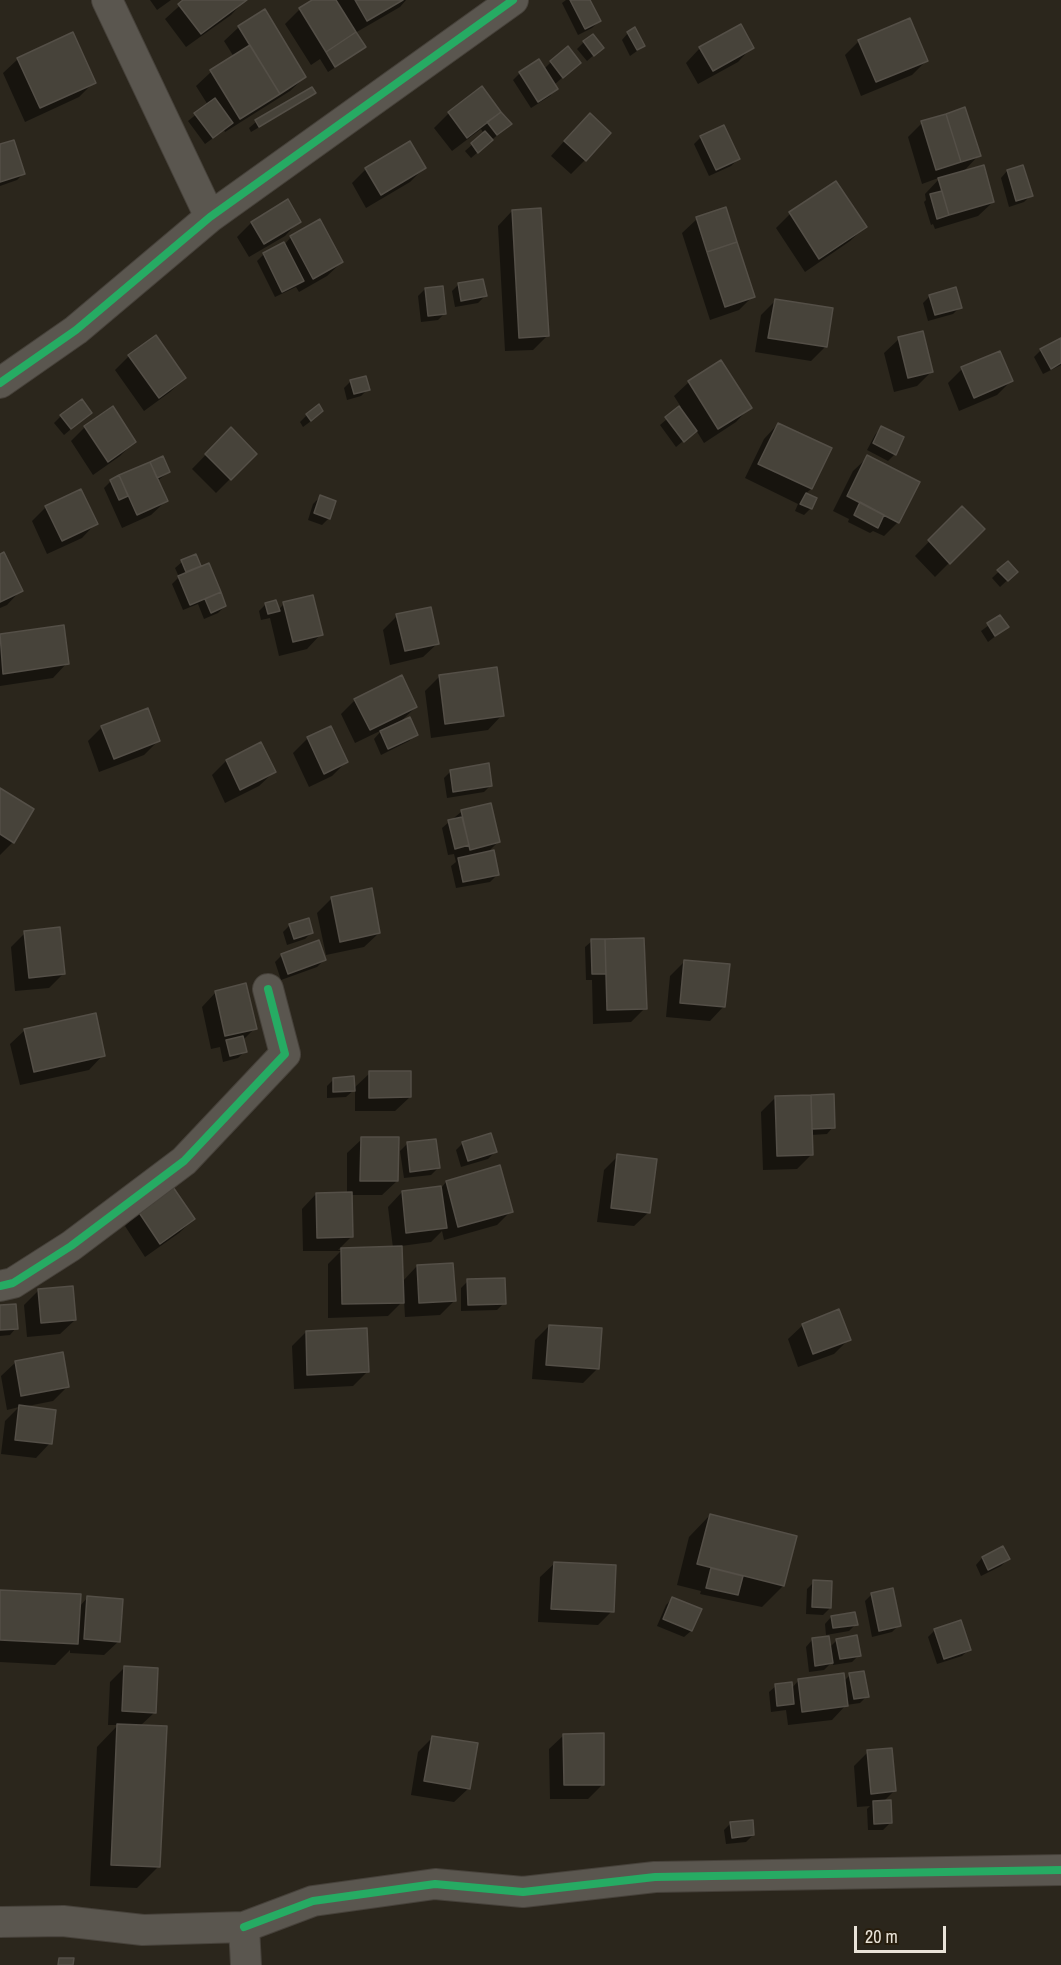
<!DOCTYPE html>
<html>
<head>
<meta charset="utf-8">
<style>
	body { margin:0 }
	#map { position:relative; width:1061px; height:1965px; overflow:hidden; background:#2b261c; font-family:"Archivo Narrow",sans-serif }
	canvas { display:block }
	.scale { position:absolute; left:854px; top:1926px; width:92px; height:27px; box-sizing:border-box; border:3px solid #e9e3d8; border-top:0; padding-left:8px; font-size:18px; line-height:21px; white-space:nowrap; color:#e9e3d8; -webkit-text-stroke:4px #271d0d; paint-order:stroke }
</style>
</head>
<body>
<div id="map">
<canvas width="1061" height="1965"></canvas>
<div class="scale">20 m</div>
</div>
<script>
const ctx = document.querySelector('canvas').getContext('2d');
ctx.lineJoin = 'round';
function paint(path, color) { ctx.fillStyle = color; ctx.fill(path, 'evenodd'); }
function strokePath(path, color, width, dash) { ctx.strokeStyle = color; ctx.lineWidth = width; ctx.lineCap = dash ? 'butt' : 'round'; ctx.setLineDash(dash || []); ctx.stroke(path); }
paint(new Path2D(`
	M150,0H171L157,10Z
	M186,0H245L231,15L186,47L165,19Z
	M315,0H406L400,7L355,33L364,47L357,53L328,72L320,59L311,65L285,24L299,10Z
	M566,0H588L599,21L592,28L578,35L562,3Z
	M239,27L305,77L290,91L225,132L224,130L205,144L188,121L208,105L196,86L211,72L234,57L224,41Z
	M628,33L644,46L630,56L622,40Z
	M859,41L926,61L912,75L861,96L845,55Z
	M584,42L602,48L587,61L577,49Z
	M752,47L738,62L698,84L686,63L700,48Z
	M18,59L94,82L79,97L25,122L3,73Z
	M551,62L572,69L554,85L556,89L550,96L531,108L513,80L520,73L544,69Z
	M482,88L510,124L471,158L465,151L484,134L481,129L452,151L434,128L448,114Z
	M312,89L314,92L307,99L251,132L249,128L256,122Z
	M922,123L979,155L962,173L993,202L978,216L935,229L933,224L931,225L924,202L926,200L925,194L941,177L922,184L908,137Z
	M575,129L585,160L571,174L551,156Z
	M701,137L738,159L731,166L709,176L694,144Z
	M0,146L23,174L17,180L0,186Z
	M424,168L410,182L366,208L352,183L366,169Z
	M1007,171L1031,195L1024,202L1009,207L1001,178Z
	M288,201L299,221L285,236L249,257L237,237L251,223Z
	M512,211L547,336L533,350L505,351L498,226Z
	M790,214L865,227L850,241L805,272L776,228Z
	M697,219L753,296L739,310L710,320L682,233Z
	M291,237L342,262L327,276L299,292L296,287L275,297L257,261L264,254L284,245Z
	M459,284L485,296L478,303L455,307L452,291Z
	M425,289L445,313L438,320L421,322L418,296Z
	M930,296L960,307L953,314L928,321L923,303Z
	M775,301L825,347L811,361L755,352L761,315Z
	M899,339L931,372L917,386L894,392L884,353Z
	M1061,340V365L1043,374L1034,357L1041,350Z
	M129,356L185,378L170,392L144,411L115,370Z
	M962,369L1011,381L997,395L959,411L948,383Z
	M351,381L368,389L361,396L347,400L344,388Z
	M689,382L750,407L736,422L704,443L696,430L676,447L660,425L681,407L674,396Z
	M90,413L64,435L54,423L61,416Z
	M307,415L315,418L303,427L300,422Z
	M778,424L830,448L811,489L805,494L815,499L811,508L804,515L795,511L798,504L745,478L764,439Z
	M85,427L134,442L120,456L93,475L71,441Z
	M881,428L895,454L888,461L867,450L875,435Z
	M231,429L255,454L216,493L192,469Z
	M868,457L898,522L884,536L873,531L870,533L848,522L849,519L833,511L853,471Z
	M162,458L169,472L157,481L166,501L151,515L122,528L104,488L111,481Z
	M320,497L329,518L322,525L308,520L313,504Z
	M46,507L96,523L82,538L47,554L32,521Z
	M962,508L983,529L935,577L915,556Z
	M0,556L21,590L7,605L0,608Z
	M196,556L200,568L208,565L225,606L218,613L204,619L198,604L183,610L172,584L179,577L175,568L182,562Z
	M1008,563L1016,572L1000,587L992,578Z
	M266,604L278,610L284,604L321,634L307,649L279,656L270,618L261,620L259,611Z
	M397,616L438,643L423,657L390,665L383,630Z
	M1000,617L1007,627L988,642L981,631Z
	M63,627L67,663L53,678L0,686V636Z
	M439,677L502,715L488,730L431,738L425,691Z
	M355,700L416,707L398,724L416,734L409,741L381,755L374,739L382,730L355,743L341,714Z
	M102,727L158,741L144,755L99,772L88,741Z
	M330,728L346,762L332,776L309,787L293,753L307,739Z
	M226,761L274,772L259,786L225,803L212,775Z
	M451,771L491,785L484,792L447,798L444,778Z
	M0,790L13,842L0,855Z
	M490,805L498,842L487,853L497,875L490,882L456,888L451,866L456,862L454,854L448,855L442,828L461,812Z
	M332,898L379,933L364,947L326,955L317,913Z
	M290,925L312,932L305,939L287,945L283,932Z
	M25,933L64,973L49,988L15,991L11,947Z
	M592,941L645,1008L631,1022L593,1024L592,980H586L585,947Z
	M282,955L324,960L317,967L281,980L275,962Z
	M685,961L724,1006L710,1021L666,1017L670,976Z
	M216,992L255,1028L242,1041L245,1051L238,1058L223,1062L220,1047L211,1049L202,1007Z
	M25,1030L103,1055L89,1070L20,1085L10,1044Z
	M370,1073L410,1097L395,1111H355V1089L346,1097L327,1098V1086L334,1079L353,1089Z
	M775,1098L833,1127L827,1134L811,1135L812,1154L797,1169L763,1170L761,1112Z
	M362,1139L397,1181L382,1195H350L351,1237L338,1250L393,1248L388,1207L402,1192L442,1187L446,1182L511,1211L497,1225L444,1240L442,1231L431,1242L401,1246L402,1282L417,1266L454,1301L440,1315L405,1317L404,1300L388,1316L328,1318V1264L341,1251H303L302,1209L316,1194H347V1153Z
	M463,1143L495,1152L488,1159L461,1167L456,1150Z
	M407,1144L438,1168L431,1175L404,1178L400,1151Z
	M618,1156L649,1212L634,1226L597,1222L604,1170Z
	M139,1212L194,1219L179,1233L145,1257L125,1226Z
	M468,1281L504,1303L497,1310L461,1311V1288Z
	M38,1291L75,1320L60,1334L27,1337L24,1305Z
	M0,1306L16,1328L10,1335L0,1336Z
	M803,1325L849,1339L834,1354L798,1367L788,1339Z
	M549,1326L598,1368L583,1383L532,1379L535,1340Z
	M306,1332L367,1372L353,1386L294,1389L292,1346Z
	M16,1362L67,1387L53,1401L23,1407L50,1443L36,1458L1,1454L5,1421L19,1407L7,1410L1,1376Z
	M710,1515L783,1586L762,1607L700,1594L701,1591L677,1585L689,1537Z
	M1003,1548L1008,1559L1001,1566L981,1576L976,1565L982,1558Z
	M555,1563L612,1611L598,1625L538,1622L540,1577Z
	M814,1582L830,1608L823,1615L806,1614L807,1589Z
	M0,1591L79,1607L88,1597L119,1641L104,1655L70,1653V1650L55,1665L0,1662Z
	M872,1594L899,1625L892,1632L872,1637L865,1601Z
	M672,1599L691,1631L684,1637L657,1626L666,1605Z
	M831,1617L856,1624L849,1631L826,1635L825,1624Z
	M935,1630L969,1649L962,1656L937,1664L928,1637Z
	M812,1640L829,1648L837,1640L859,1655L852,1662L833,1665V1661L824,1670L809,1672L806,1647Z
	M124,1668L155,1712L140,1726L159,1866L137,1888L90,1886L97,1747L118,1725H108L110,1682Z
	M850,1675L867,1696L860,1703L846,1705L832,1720L788,1725L786,1710L771,1712L769,1692L776,1686L791,1689L799,1680L844,1681Z
	M564,1735L603,1784L588,1799H550L549,1749Z
	M433,1737L469,1788L454,1802L411,1795L418,1752Z
	M868,1752L894,1791L883,1802L890,1823L883,1830H868L867,1809L870,1806L857,1807L854,1766Z
	M731,1823L753,1835L746,1842L726,1844L724,1830Z`), '#0007');
const building = new Path2D(`
	M183,0H247L201,34L178,4Z
	M312,0H336L356,32L326,52L299,8Z
	M355,0H403L367,21Z
	M570,0H590L601,21L585,29Z
	M265,9L306,77L280,94L238,26Z
	M910,18L928,61L876,82L858,40Z
	M741,24L754,48L713,71L699,47Z
	M635,27L645,46L637,50L627,32Z
	M73,32L96,83L40,108L17,58Z
	M356,32L366,47L335,67L326,52Z
	M593,34L604,48L594,56L583,41Z
	M250,45L280,94L240,119L210,70Z
	M568,46L581,63L563,78L550,61Z
	M539,59L558,89L538,102L519,72Z
	M482,86L501,112L467,138L448,112Z
	M312,87L316,93L259,127L255,120Z
	M215,98L233,123L213,138L194,113Z
	M965,107L981,156L961,162L946,114Z
	M501,112L512,124L497,135L487,122Z
	M590,113L611,133L586,161L564,141Z
	M946,114L961,162L936,170L921,121Z
	M724,125L740,159L716,170L700,136Z
	M485,131L493,140L478,153L471,143Z
	M14,140L25,174L0,182V144Z
	M410,141L426,168L381,195L365,168Z
	M984,165L994,202L949,215L938,178Z
	M1023,165L1033,196L1016,201L1007,170Z
	M836,181L867,227L819,259L789,212Z
	M942,191L949,215L937,219L930,194Z
	M288,199L301,222L264,244L251,222Z
	M726,207L737,242L707,252L696,217Z
	M541,208L549,336L519,338L512,210Z
	M320,219L343,262L313,279L290,236Z
	M284,242L304,281L282,292L263,253Z
	M737,242L755,297L725,307L707,252Z
	M483,279L487,296L461,301L458,283Z
	M443,286L446,314L428,316L425,288Z
	M956,287L962,308L935,315L929,295Z
	M775,299L833,308L827,347L768,338Z
	M923,331L933,372L908,378L898,337Z
	M156,335L186,378L159,398L128,355Z
	M1061,338V363L1051,369L1040,349Z
	M1000,351L1013,381L974,398L961,367Z
	M721,360L752,408L718,429L688,381Z
	M366,376L370,390L354,394L350,380Z
	M82,399L92,413L71,429L60,415Z
	M319,404L323,411L311,421L306,414Z
	M113,406L136,442L108,462L84,426Z
	M679,406L697,431L684,442L665,417Z
	M778,423L832,448L812,489L758,464Z
	M881,426L904,437L896,455L873,443Z
	M231,427L257,454L231,480L205,454Z
	M867,455L920,482L899,523L847,496Z
	M163,456L170,472L157,478L150,462Z
	M150,462L168,501L137,515L119,475Z
	M119,475L128,496L119,500L110,480Z
	M81,489L98,524L62,541L45,506Z
	M806,493L817,498L812,509L800,504Z
	M320,495L336,501L330,519L314,513Z
	M860,502L884,515L878,528L854,515Z
	M962,506L985,529L950,564L928,540Z
	M4,552L23,591L0,602V554Z
	M196,554L201,566L186,572L181,560Z
	M1008,561L1018,572L1008,581L997,570Z
	M209,563L221,592L190,605L178,576Z
	M221,592L226,606L211,613L205,599Z
	M313,595L323,635L293,642L283,602Z
	M276,600L280,611L268,614L265,603Z
	M431,607L439,644L405,651L396,614Z
	M1000,615L1009,627L995,636L987,623Z
	M64,625L69,664L3,674L0,634Z
	M497,667L504,716L445,724L439,675Z
	M402,675L417,707L370,730L354,699Z
	M148,708L160,741L114,759L101,726Z
	M410,717L418,735L388,749L380,731Z
	M331,726L348,762L324,774L307,737Z
	M261,742L276,772L240,790L226,760Z
	M489,763L492,786L453,792L450,770Z
	M0,788L34,809L14,843L0,834Z
	M491,803L500,842L470,850L461,810Z
	M462,817L469,845L455,849L448,820Z
	M494,850L499,875L463,882L458,858Z
	M372,888L380,933L340,942L331,897Z
	M309,918L313,933L294,939L289,924Z
	M60,927L65,974L29,978L24,931Z
	M644,938L647,1009L607,1010L605,939Z
	M591,939H605L606,974H592Z
	M319,940L326,960L288,974L281,954Z
	M684,960L730,964L725,1007L680,1003Z
	M246,983L257,1029L225,1036L215,991Z
	M96,1013L105,1056L34,1072L24,1029Z
	M243,1036L247,1052L230,1056L226,1040Z
	M369,1071H411V1097L369,1098Z
	M354,1076L355,1091L333,1092V1078Z
	M834,1094L835,1128L812,1129L811,1095Z
	M811,1095L813,1155L777,1156L775,1096Z
	M491,1133L497,1152L468,1161L462,1142Z
	M361,1137H399L398,1181H360Z
	M436,1139L440,1168L410,1172L407,1142Z
	M617,1154L657,1159L650,1213L611,1208Z
	M500,1165L513,1212L458,1227L446,1181Z
	M441,1186L447,1228L406,1233L402,1191Z
	M173,1187L195,1219L160,1244L138,1211Z
	M352,1192L353,1237L317,1238L316,1193Z
	M402,1246L404,1303L342,1304L341,1248Z
	M453,1263L456,1301L419,1303L417,1265Z
	M505,1278L506,1304L468,1305L467,1279Z
	M73,1286L76,1320L41,1323L38,1289Z
	M16,1304L18,1329L0,1330V1305Z
	M839,1309L851,1340L813,1354L802,1324Z
	M549,1325L602,1328L599,1369L546,1365Z
	M367,1328L369,1372L307,1375L306,1331Z
	M63,1352L69,1387L21,1396L15,1361Z
	M19,1405L56,1410L52,1444L15,1440Z
	M710,1514L797,1536L784,1586L697,1564Z
	M1003,1546L1010,1559L988,1570L982,1557Z
	M554,1562L616,1565L614,1612L551,1609Z
	M711,1568L743,1576L738,1595L706,1588Z
	M813,1580L832,1581L831,1608L812,1607Z
	M893,1588L901,1626L879,1631L871,1593Z
	M0,1590L81,1594L78,1644L0,1640Z
	M87,1596L123,1599L120,1642L84,1639Z
	M672,1597L702,1609L692,1631L663,1619Z
	M855,1612L858,1625L833,1628L831,1616Z
	M961,1620L971,1650L944,1659L934,1629Z
	M857,1635L861,1656L840,1659L836,1639Z
	M829,1636L833,1663L815,1666L812,1638Z
	M124,1666L158,1668L156,1713L122,1711Z
	M864,1671L869,1697L854,1699L849,1673Z
	M844,1673L848,1706L802,1712L798,1679Z
	M792,1682L794,1704L777,1706L775,1684Z
	M117,1724L167,1726L160,1867L111,1865Z
	M604,1733V1785H564L563,1734Z
	M432,1736L478,1743L470,1789L424,1781Z
	M892,1748L896,1791L871,1794L867,1750Z
	M891,1800L892,1823L874,1824L873,1801Z
	M753,1820L754,1835L732,1838L730,1822Z
	M59,1958H74L73,1965H58Z`);
paint(building, '#47433a');
strokePath(building, '#544f47', 1.5);
const minor = new Path2D(`
	M107,0L210,217
	M0,383L76,330L210,217L513,0
	M0,1286L13,1283L71,1246L184,1161L285,1054L268,989
	M0,1922L63,1921L143,1930L244,1927L246,1965
	M244,1927L313,1901L435,1884L523,1892L655,1877L1061,1870`);
strokePath(minor, '#46413a', 32);
strokePath(minor, '#5a564f', 30);
strokePath(new Path2D(`
	M0,383L76,330L210,217L513,0
	M0,1286L13,1283L71,1246L184,1161L285,1054L268,989
	M244,1927L313,1901L435,1884L523,1892L655,1877L1061,1870`), '#26ab63', 8);
</script>
</body>
</html>
